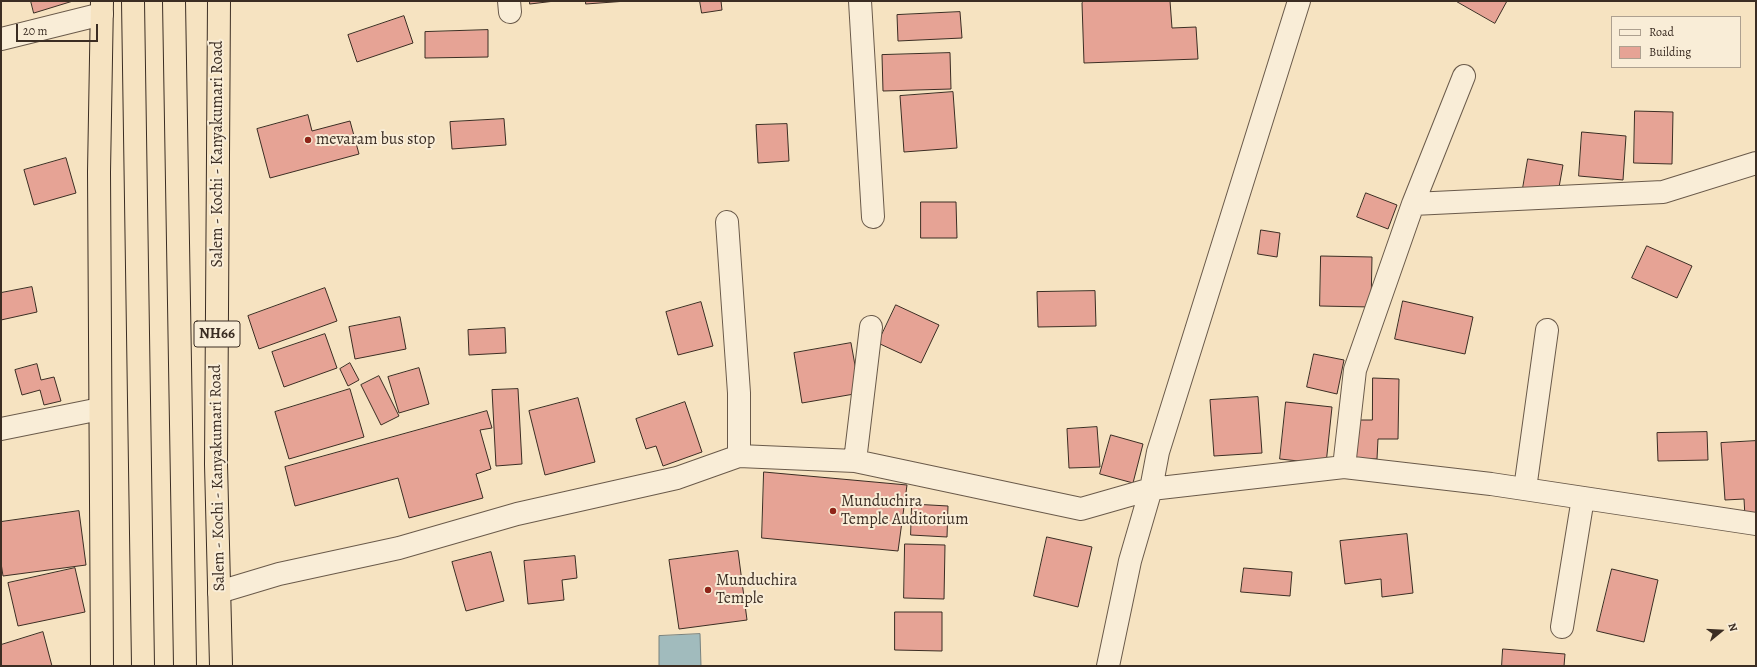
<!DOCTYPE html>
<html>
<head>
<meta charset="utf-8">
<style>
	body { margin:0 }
	#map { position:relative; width:1757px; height:667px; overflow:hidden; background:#f6e3c1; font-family:Alegreya,serif }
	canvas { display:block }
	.frame { position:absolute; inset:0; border:2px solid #3b2d23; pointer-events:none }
	.legend { position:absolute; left:1611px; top:16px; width:130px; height:52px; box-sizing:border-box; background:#f9edd7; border:1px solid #ada08f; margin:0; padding:5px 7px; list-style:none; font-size:12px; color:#3b2d23 }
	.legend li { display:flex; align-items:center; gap:8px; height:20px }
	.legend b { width:20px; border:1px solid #ada08f }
	.north { position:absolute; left:1701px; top:611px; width:40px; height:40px; -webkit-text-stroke:3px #f9edd7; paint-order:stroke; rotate:72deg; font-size:11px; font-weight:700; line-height:16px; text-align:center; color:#3b2d23 }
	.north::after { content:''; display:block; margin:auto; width:14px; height:18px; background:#3b2d23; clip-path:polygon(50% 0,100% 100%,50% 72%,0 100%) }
	.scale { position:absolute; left:16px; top:24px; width:82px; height:18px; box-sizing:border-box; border:2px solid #3b2d23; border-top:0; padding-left:5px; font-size:12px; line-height:14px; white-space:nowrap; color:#3b2d23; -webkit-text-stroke:3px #f9edd7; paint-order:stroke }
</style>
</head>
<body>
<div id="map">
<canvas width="1757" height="667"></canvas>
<div class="frame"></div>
<ul class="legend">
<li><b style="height:5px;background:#f9edd7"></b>Road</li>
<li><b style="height:11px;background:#e6a395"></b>Building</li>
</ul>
<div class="north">N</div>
<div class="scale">20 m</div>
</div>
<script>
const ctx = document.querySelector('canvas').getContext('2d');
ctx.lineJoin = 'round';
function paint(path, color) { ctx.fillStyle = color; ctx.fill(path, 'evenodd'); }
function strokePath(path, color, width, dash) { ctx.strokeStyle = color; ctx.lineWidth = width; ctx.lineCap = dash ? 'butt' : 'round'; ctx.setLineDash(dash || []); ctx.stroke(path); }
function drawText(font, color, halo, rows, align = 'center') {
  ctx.font = font + ' Alegreya,serif'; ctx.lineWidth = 4; ctx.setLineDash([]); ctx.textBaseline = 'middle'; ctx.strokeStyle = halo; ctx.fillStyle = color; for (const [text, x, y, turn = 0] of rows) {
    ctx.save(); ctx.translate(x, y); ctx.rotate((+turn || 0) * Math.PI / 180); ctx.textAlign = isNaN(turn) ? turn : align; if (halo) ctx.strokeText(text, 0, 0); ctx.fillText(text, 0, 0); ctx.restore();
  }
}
const water = new Path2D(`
	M700,634L701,666H659V636Z`);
paint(water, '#a1bbbd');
strokePath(water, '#78827f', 1);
const building = new Path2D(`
	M31,1H73L34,13Z
	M530,1H555L530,4Z
	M586,1H627L586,4Z
	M700,1H721L722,10L702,13Z
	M1084,1H1170L1172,28L1196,27L1198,59L1084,63L1082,3Z
	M1456,1H1507L1495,23Z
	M960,12L962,38L898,41L897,15Z
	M404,16L413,43L357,62L348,35Z
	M488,30V57L425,58V32Z
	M950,53L951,89L883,91L882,55Z
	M953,92L957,148L904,152L900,96Z
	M1635,111L1673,112L1672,164L1634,163Z
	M308,115L312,131L350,121L359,154L270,178L257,129Z
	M504,119L506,145L452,149L450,122Z
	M787,124L789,161L758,163L756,125Z
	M1582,132L1626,136L1623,180L1579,176Z
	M66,158L76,193L34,205L24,170Z
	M1528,159L1563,165L1558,193L1523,188Z
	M1366,193L1397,205L1388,229L1357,217Z
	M921,202H956L957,238H921Z
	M1261,230L1280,233L1277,257L1258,254Z
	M1647,246L1692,266L1677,298L1632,278Z
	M1321,256L1372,257L1371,307L1320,306Z
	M32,287L37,312L1,320V293Z
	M325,288L337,321L259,349L248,316Z
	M1095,291L1096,326L1038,327L1037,292Z
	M1403,301L1473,317L1465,354L1395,339Z
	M701,302L713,346L678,355L666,312Z
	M896,305L939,325L921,363L878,343Z
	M400,317L406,349L355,359L349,327Z
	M505,328L506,353L469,355L468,330Z
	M325,334L337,368L284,387L272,352Z
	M851,343L860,393L802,403L794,353Z
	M1314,354L1344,360L1337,394L1307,387Z
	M350,363L359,380L348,386L340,369Z
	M37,364L41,380L54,377L61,401L44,405L40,390L22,395L15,370Z
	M419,368L429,404L399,413L388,377Z
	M379,376L399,416L381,425L361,385Z
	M1373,378L1399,379L1398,439H1378L1377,459L1354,458L1355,420H1372Z
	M350,389L364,437L289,459L275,412Z
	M518,389L522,464L496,466L492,390Z
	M1258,397L1262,453L1214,456L1210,400Z
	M578,398L595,462L545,475L529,411Z
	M685,402L702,452L663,466L656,446L646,449L636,419Z
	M1286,402L1332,407L1326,464L1280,459Z
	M487,411L492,428L480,430L491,469L476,474L483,498L409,518L398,478L295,506L285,467Z
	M1097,427L1100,467L1069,468L1067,429Z
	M1707,432L1708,460L1658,461L1657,433Z
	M1111,435L1143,444L1133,483L1100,474Z
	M1756,441V516L1745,517L1744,499L1725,500L1721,443Z
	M764,472L907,485L898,551L762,538Z
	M912,504L948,506L947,537L911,535Z
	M79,511L86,565L3,576L1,563V522Z
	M1407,534L1413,593L1382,597L1381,579L1345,584L1340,541Z
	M1047,537L1092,547L1078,607L1034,596Z
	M905,544L945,545L944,599L904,598Z
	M738,551L747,620L679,629L669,560Z
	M491,552L504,601L466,611L452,562Z
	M575,556L577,578L562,580L564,600L528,604L524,561Z
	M75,568L85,612L18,626L8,583Z
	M1244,568L1292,572L1290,596L1241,592Z
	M1612,569L1658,580L1644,642L1597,631Z
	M895,612H942V651L895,650Z
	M43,632L52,666H1V645Z
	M1503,649L1565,654L1564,666H1502Z`);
paint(building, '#e6a395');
strokePath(building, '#3b2d23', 1);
const minor = new Path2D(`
	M509,1L510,12
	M860,1L873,217
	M1,39L102,14
	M1413,204L1663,192L1756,163
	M727,222L739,393V456
	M1,429L100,409
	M855,461L871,327
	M1344,467L1355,370L1413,204L1464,76
	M1525,489L1547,330
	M219,592L279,574L399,548L517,514L677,478L739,456L855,461L1081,509L1151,489L1344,467L1491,484L1756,524
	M1562,627L1583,498
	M1108,666L1130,561L1151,489L1158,452L1299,1`);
const highway = new Path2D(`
	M133,1L143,666
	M174,1L185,666
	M219,1L216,464L221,666
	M102,666L99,172L102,1`);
strokePath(minor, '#6a5a4a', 24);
strokePath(highway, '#3b2d23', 24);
strokePath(minor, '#f9edd7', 22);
strokePath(highway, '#f6e3c1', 22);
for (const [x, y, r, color] of [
	[308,140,4,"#8f2418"],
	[833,511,4,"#8f2418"],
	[708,590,4,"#8f2418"]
]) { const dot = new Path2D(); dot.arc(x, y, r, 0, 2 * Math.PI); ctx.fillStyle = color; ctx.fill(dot); strokePath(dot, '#f9edd7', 1.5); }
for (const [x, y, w] of [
	[217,334,46]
]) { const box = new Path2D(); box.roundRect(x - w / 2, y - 13, w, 26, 3); ctx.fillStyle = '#f9edd7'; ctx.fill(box); strokePath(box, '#3b2d23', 1); }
drawText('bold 15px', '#3b2d23', null, [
	["NH66",217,334]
]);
drawText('16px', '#3b2d23', '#f9edd7', [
	["mevaram bus stop",316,140],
	["Munduchira",841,502],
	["Temple Auditorium",841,520],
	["Munduchira",716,581],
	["Temple",716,599]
], 'left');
drawText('16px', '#3b2d23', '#f9edd7', [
	["Salem - Kochi - Kanyakumari Road",218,154,-90],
	["Salem - Kochi - Kanyakumari Road",218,478,-91]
]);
</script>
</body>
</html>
